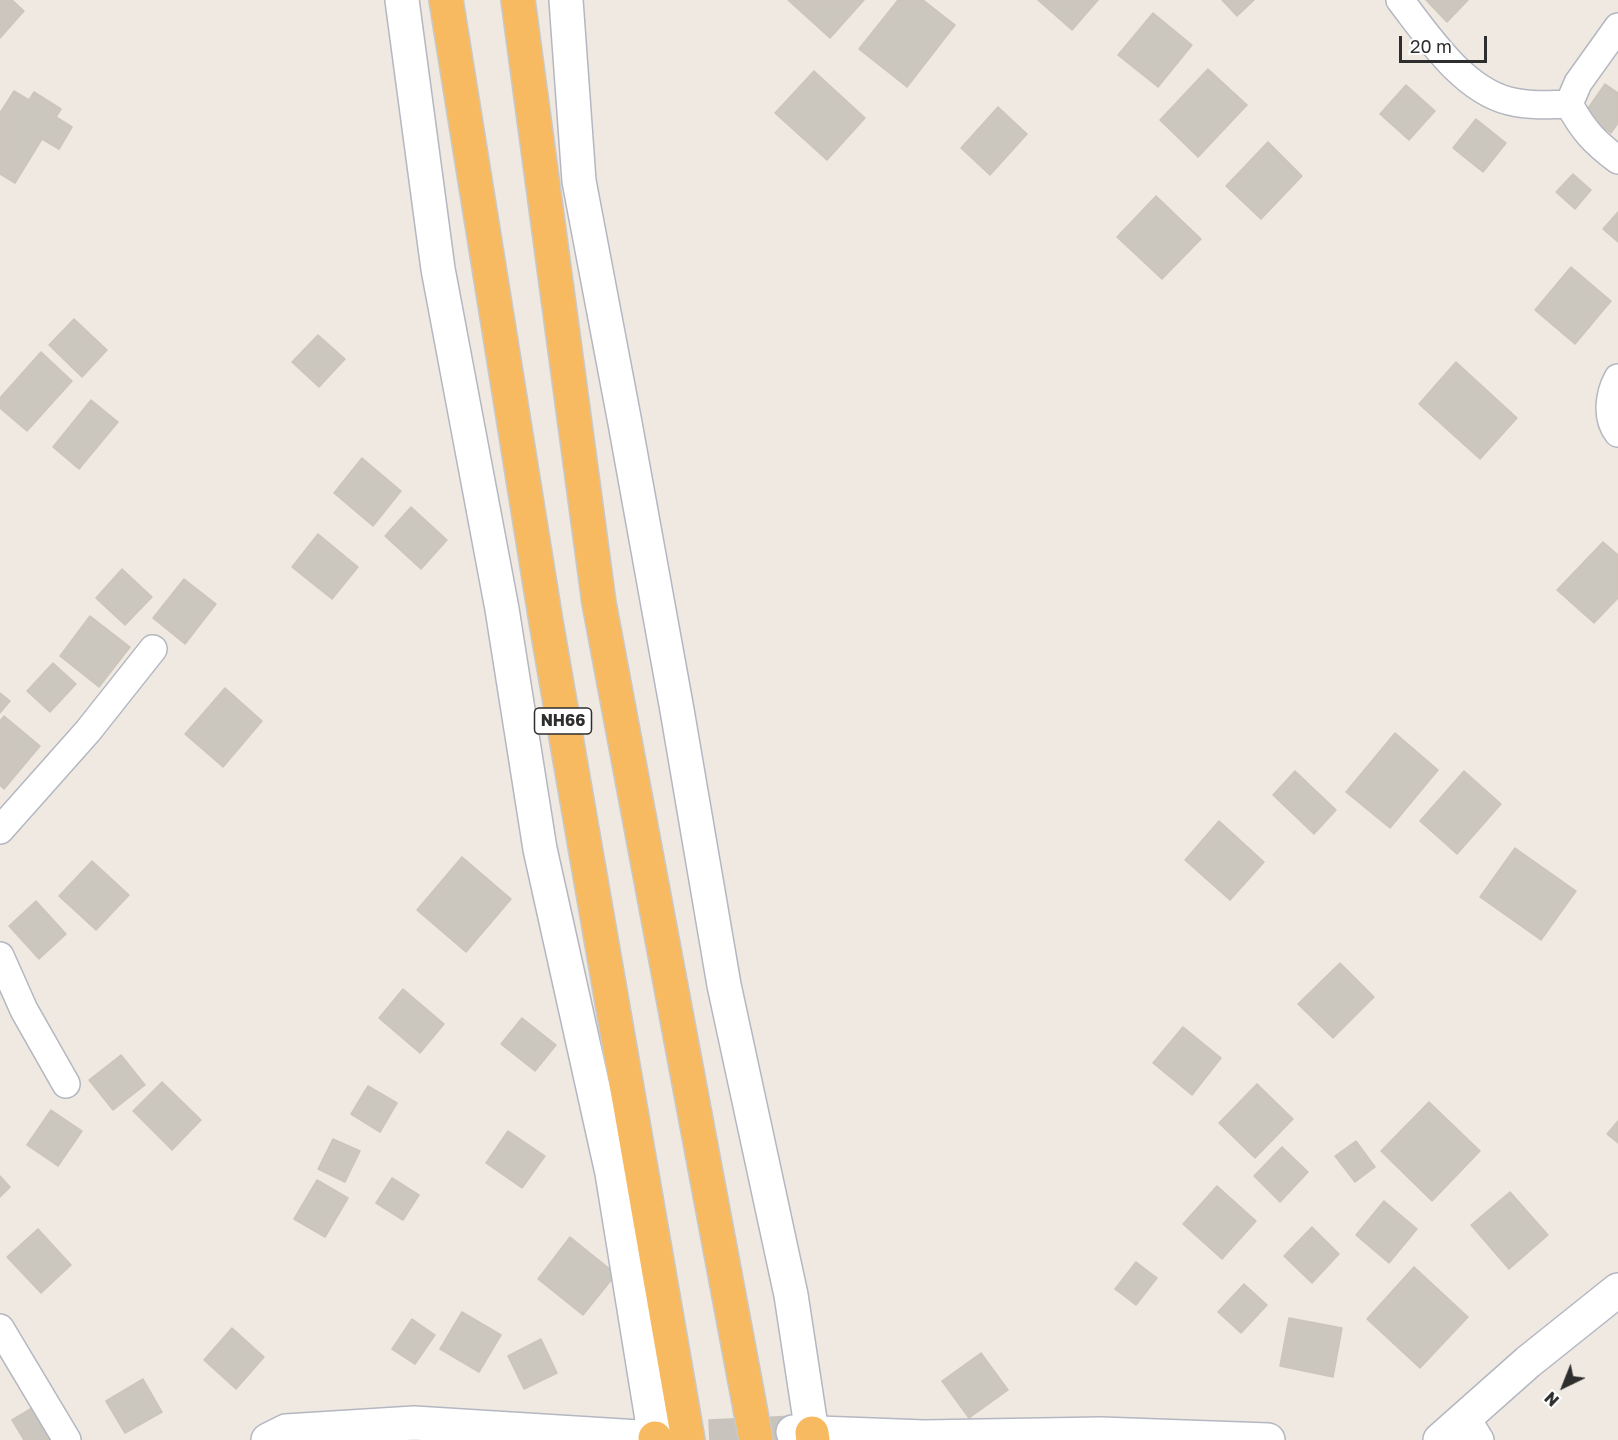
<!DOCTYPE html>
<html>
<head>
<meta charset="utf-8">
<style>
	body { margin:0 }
	#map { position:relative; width:1618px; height:1440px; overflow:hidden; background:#efe9e1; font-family:"Golos Text",sans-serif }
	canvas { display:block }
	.north { position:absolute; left:1534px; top:1356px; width:60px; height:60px; -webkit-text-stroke:4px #fff; paint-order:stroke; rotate:223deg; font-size:16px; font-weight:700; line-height:24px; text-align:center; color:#2e2e2e }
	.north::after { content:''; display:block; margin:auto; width:21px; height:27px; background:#2e2e2e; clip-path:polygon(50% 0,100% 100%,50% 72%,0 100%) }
	.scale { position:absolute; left:1399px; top:36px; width:88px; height:27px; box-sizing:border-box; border:3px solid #2e2e2e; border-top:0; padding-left:8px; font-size:18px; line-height:21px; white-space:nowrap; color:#2e2e2e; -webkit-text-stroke:4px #fff; paint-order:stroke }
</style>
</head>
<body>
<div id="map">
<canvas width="1618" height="1440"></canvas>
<div class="north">N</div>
<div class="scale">20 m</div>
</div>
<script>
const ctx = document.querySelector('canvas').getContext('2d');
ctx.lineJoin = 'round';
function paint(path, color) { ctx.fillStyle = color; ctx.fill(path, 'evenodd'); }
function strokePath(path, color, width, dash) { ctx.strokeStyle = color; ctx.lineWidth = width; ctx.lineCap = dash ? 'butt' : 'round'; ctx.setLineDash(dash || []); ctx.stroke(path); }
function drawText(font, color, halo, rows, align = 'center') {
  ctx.font = font + ' "Golos Text",sans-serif'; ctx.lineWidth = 4.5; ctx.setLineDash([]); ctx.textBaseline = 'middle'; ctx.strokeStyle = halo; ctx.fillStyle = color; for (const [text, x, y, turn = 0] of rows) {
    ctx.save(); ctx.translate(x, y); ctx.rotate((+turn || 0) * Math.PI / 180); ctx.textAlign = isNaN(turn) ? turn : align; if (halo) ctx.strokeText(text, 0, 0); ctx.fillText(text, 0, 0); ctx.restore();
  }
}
const building = new Path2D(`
	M0,0H12L24,11L0,38Z
	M788,0H864L830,38Z
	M898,0H923L955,25L907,87L859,49Z
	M1038,0H1098L1072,30Z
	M1222,0H1254L1237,16Z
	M1426,0H1468L1447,22Z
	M1153,13L1192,45L1158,87L1118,55Z
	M1208,69L1247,105L1198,157L1160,120Z
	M814,71L865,118L827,160L775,113Z
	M1605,84L1618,93V123L1611,133L1584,114Z
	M1406,85L1435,111L1409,140L1380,114Z
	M14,91L29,100L34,92L61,109L56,117L72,127L59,149L42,139L15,183L0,174V113Z
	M998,107L1027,134L990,175L961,148Z
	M1476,119L1506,143L1483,172L1453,148Z
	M1268,142L1302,176L1261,219L1226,186Z
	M1573,174L1591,190L1575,209L1556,192Z
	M1156,196L1201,239L1162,279L1117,237Z
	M1618,212V242L1603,229Z
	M1571,267L1611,301L1575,344L1535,310Z
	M74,319L107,350L82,377L49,345Z
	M318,335L345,359L319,387L292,362Z
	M41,352L72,381L27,431L0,408V398Z
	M1456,362L1517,418L1480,459L1419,404Z
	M91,400L118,422L79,469L53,447Z
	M362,458L401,491L373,526L334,493Z
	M411,507L447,540L421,569L385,536Z
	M318,534L358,567L332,599L292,567Z
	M1603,542L1618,555V598L1594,623L1557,590Z
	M122,569L152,597L125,625L96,598Z
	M184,579L216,604L185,644L153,618Z
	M90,616L130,647L99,687L60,656Z
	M53,663L76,684L50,712L27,691Z
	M225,688L262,721L223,767L185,734Z
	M0,693L10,701L0,713Z
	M4,716L40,746L4,789L0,785V721Z
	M1395,733L1438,770L1390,828L1346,792Z
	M1295,771L1336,810L1314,834L1273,795Z
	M1464,771L1501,804L1457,854L1420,821Z
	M1219,821L1264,862L1230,900L1185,860Z
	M1515,848L1576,891L1541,940L1480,897Z
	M462,857L511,899L466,952L417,910Z
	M92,861L129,895L96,930L59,896Z
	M36,901L66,934L39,959L9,926Z
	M1340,963L1374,997L1333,1038L1298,1004Z
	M403,989L444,1024L420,1053L379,1018Z
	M522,1018L556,1045L535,1071L501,1044Z
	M1183,1027L1221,1058L1192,1095L1153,1063Z
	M121,1055L145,1085L113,1110L89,1080Z
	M162,1082L201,1120L172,1150L133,1111Z
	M1257,1084L1293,1119L1255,1158L1219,1123Z
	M368,1086L397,1103L380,1132L351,1114Z
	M1429,1102L1480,1151L1432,1201L1381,1151Z
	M51,1110L82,1131L58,1166L27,1145Z
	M1618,1121V1143L1607,1134Z
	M508,1131L545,1156L522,1188L486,1163Z
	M333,1139L360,1151L345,1182L318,1169Z
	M1356,1141L1375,1167L1355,1182L1335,1156Z
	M1282,1147L1308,1172L1280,1202L1254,1176Z
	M0,1176L10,1187L0,1197Z
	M392,1178L419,1195L403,1220L376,1203Z
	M317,1180L348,1198L325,1237L294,1219Z
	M1217,1186L1256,1221L1222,1259L1183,1224Z
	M1510,1192L1548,1235L1509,1269L1471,1225Z
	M1384,1201L1417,1229L1389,1263L1356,1235Z
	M1312,1227L1339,1254L1312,1283L1284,1256Z
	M38,1229L71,1265L41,1293L7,1257Z
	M570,1237L616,1274L583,1315L538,1279Z
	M1136,1262L1157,1278L1136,1305L1115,1289Z
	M1414,1267L1468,1317L1420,1368L1367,1319Z
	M1244,1284L1267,1305L1241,1333L1218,1312Z
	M462,1312L501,1335L479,1372L440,1349Z
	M1289,1318L1342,1328L1333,1377L1280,1366Z
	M412,1319L435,1335L415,1364L392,1349Z
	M232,1328L264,1357L236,1389L204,1360Z
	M541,1339L557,1373L524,1389L508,1356Z
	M981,1353L1008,1390L969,1418L942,1381Z
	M143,1379L162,1412L125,1433L106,1401Z
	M32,1408L51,1440H24L12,1420Z`);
paint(building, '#cbc7bf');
strokePath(building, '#cbc5ba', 1.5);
strokePath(new Path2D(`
	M660,1438L793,1432`), '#c8c4bd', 33, [33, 16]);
const minor = new Path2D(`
	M1400,0C1428,36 1462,89 1509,101C1529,106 1550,105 1569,104
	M1618,27L1578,83L1569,104C1583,130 1594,142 1618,160
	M1618,378C1609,394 1606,418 1618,433
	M0,830L88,731L153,649
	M0,956L24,1010L66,1084
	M0,1328L67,1440
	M1466,1417L1480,1440`);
const tertiary = new Path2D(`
	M402,0L438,269L502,609L540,849L612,1173L655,1438
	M566,0L579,181L625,423L677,710L724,985L791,1295L812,1433`);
const secondary = new Path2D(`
	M793,1432L924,1437L1101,1434L1268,1440
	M268,1440L286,1431L414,1423L655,1438
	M1440,1440L1528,1362L1618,1290`);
const trunk = new Path2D(`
	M446,0L546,622L688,1440
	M518,0L599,603L756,1440
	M812,1433L813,1440
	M655,1438L656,1440`);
strokePath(minor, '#b4b7c1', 30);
strokePath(tertiary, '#b4b7c1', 36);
strokePath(secondary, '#b4b7c1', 36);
strokePath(trunk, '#c9c9c9', 36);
strokePath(minor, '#fff', 27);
strokePath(tertiary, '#fff', 33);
strokePath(secondary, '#fff', 33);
strokePath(trunk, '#f8ba60', 33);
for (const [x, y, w] of [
	[563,721,57]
]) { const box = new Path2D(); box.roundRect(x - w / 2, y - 13, w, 26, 4.5); ctx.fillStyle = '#fff'; ctx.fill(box); strokePath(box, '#2e2e2e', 1.5); }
drawText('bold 16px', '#2e2e2e', null, [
	["NH66",563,721]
]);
</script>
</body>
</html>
